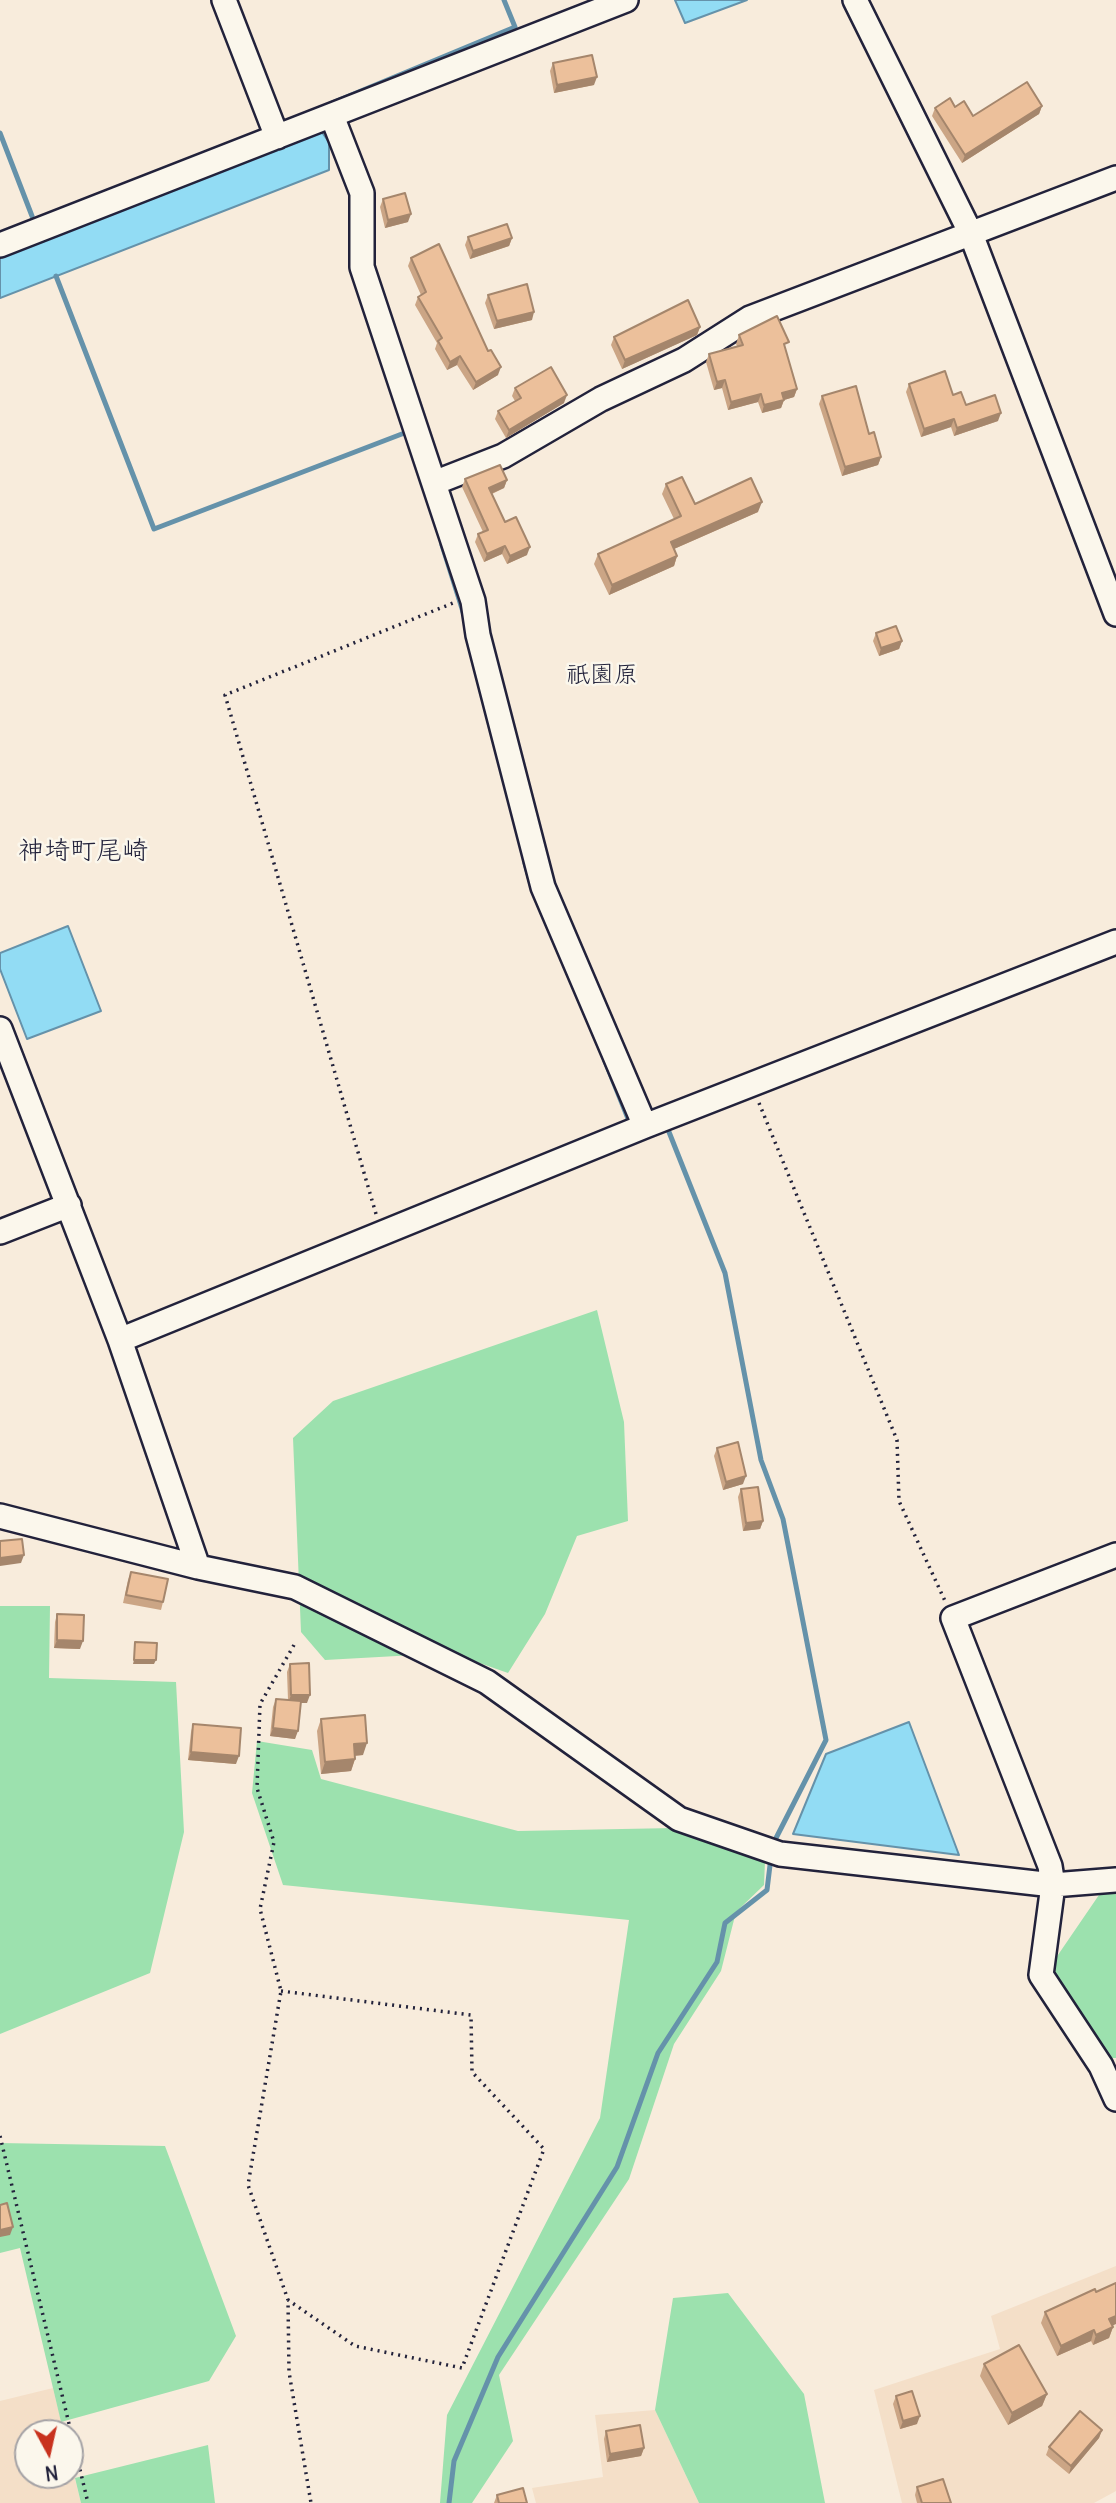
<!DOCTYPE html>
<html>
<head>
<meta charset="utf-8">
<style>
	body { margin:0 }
	#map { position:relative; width:1116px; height:2503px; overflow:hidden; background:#f8ecdc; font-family:Delius,sans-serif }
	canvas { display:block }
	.north { position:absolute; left:14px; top:2419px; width:70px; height:70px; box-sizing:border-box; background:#fbf7ec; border:2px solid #a4a2a5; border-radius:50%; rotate:172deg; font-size:19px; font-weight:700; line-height:28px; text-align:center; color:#22223b }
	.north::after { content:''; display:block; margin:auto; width:24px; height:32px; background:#c8321e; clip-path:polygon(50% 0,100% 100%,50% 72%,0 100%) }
</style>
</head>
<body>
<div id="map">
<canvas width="1116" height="2503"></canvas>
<div class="north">N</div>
</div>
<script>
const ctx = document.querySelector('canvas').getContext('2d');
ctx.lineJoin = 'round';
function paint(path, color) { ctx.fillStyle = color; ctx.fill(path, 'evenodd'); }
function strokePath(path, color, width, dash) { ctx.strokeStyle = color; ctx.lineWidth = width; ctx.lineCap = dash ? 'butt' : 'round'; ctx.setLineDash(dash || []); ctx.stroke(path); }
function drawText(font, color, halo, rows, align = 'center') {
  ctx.font = font + ' Delius,"Klee One",sans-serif'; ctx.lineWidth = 5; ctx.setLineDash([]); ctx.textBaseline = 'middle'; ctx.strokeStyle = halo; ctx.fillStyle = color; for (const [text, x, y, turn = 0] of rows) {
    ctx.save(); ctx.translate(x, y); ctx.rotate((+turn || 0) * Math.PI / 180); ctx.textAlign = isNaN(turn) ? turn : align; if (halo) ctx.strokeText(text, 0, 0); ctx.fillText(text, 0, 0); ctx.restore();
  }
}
paint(new Path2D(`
	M1116,2266V2491L1094,2503H902L874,2390L1000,2349L991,2316Z
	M53,2388L64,2433H28V2475H70V2459L81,2503H0V2401Z
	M655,2410L699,2503H536L532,2488L603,2477L595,2415Z`), '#f4dfc8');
paint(new Path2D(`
	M597,1310L624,1422L628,1521L577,1536L545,1614L508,1673L451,1653L325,1660L301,1632L293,1438L333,1401Z
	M0,1606H50L49,1678L176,1682L184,1832L150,1973L0,2034Z
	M257,1741L312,1750L321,1779L518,1831L674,1828L765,1861L764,1885L736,1912L721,1971L674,2044L629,2179L499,2375L513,2441L472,2503H440L447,2415L600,2118L629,1920L283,1885L252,1793Z
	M1101,1892H1116V2058H1107L1047,1971Z
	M0,2143L165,2146L236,2336L209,2381L61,2422L20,2248L0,2253Z
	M728,2293L804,2394L825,2503H699L655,2410L673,2298Z
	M208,2445L215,2503H81L75,2478Z`), '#9ce1ae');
const water = new Path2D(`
	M675,0H747L685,23Z
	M321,131L329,142V170L0,298V256Z
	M68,926L101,1011L27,1039L0,969V953Z
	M909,1722L959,1855L793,1834L826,1754Z`);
paint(water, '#92dcf4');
strokePath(water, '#6592aa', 2);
strokePath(new Path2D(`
	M332,103L515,27L504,0
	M0,133L32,216
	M56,276L154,529L407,432
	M442,545L464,615
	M525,863L531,884
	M605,1061L631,1126
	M669,1132L725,1273L761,1460L783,1519L826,1740L773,1844
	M449,2503L454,2461L498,2357L617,2167L658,2053L717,1962L725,1923L767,1890L771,1857`), '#6592aa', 5);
const minor = new Path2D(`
	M224,0L277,137
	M855,0L971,234L1116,614
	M332,116L362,193V267L473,601L478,635L543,887L645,1126
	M0,245L626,0
	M434,483L503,456L601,399L684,360L750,318L1116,178
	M0,1029L120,1340L198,1567
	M0,1232L69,1205
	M120,1340L645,1126L1116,942
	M0,1516L198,1567L295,1587L487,1682L679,1819L780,1854L1053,1885L1116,1880
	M1116,1555L953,1618L1050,1866L1053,1885L1041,1975L1101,2066L1116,2099`);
strokePath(minor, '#22223b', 28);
strokePath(new Path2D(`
	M759,1103L897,1440L899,1501L945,1601
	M376,1214L225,695L453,603
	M294,1645L260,1704L257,1788L274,1842L260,1909L281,1991L248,2185L288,2300L289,2372L311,2503
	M281,1991L471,2015L472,2072L544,2149L462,2368L355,2346L288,2300
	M0,2136L88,2503`), '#22223b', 3.5, [2, 5]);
strokePath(minor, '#fbf7ec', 23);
paint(new Path2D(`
	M553,63L594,85L554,93L550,71Z
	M1042,106L1039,114L962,163L932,116L935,108L955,107L973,116Z
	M383,199L408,222L385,228L380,207Z
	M468,237L512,238L509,246L470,259L465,245Z
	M411,258L498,375L473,390L457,365L447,370L435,349L437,343L415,305L418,297L421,295L408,266Z
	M488,295L532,320L494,329L485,303Z
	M700,327L697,335L622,369L611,345L614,337Z
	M739,335L786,350L797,389L794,397L784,400L781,408L762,413L758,402L728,410L722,388L714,390L706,362L709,354L737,346L736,344Z
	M909,384L953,395L966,405L998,421L954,436L951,427L921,437L906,392Z
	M515,388L564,403L506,438L495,419L498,411L515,401L512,396Z
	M822,396L881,457L878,465L842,476L819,404Z
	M465,479L507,480L504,488L492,494L505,522L527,555L507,564L502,554L484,562L475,542L478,534L483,532L462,487Z
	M666,484L695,504L758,512L674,549L677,556L674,566L609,595L594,564L598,554L674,519L662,494Z
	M876,633L902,641L899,649L879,656L873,641Z
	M717,1448L743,1484L723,1490L714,1456Z
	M741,1489L763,1521L760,1529L743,1531L738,1497Z
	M131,1572L163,1602L161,1610L123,1603L128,1580Z
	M57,1614L80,1649L54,1648L55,1622Z
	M290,1664L307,1703H301L295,1739L270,1736L273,1707L276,1699L288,1700L287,1672Z
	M321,1719L363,1755L355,1756V1759L351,1771L321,1774L317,1731Z
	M193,1724L236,1764L188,1760L191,1732Z
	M1045,2312L1113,2327L1109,2338L1093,2345L1091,2341L1057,2356L1041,2323Z
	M984,2364L1047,2394L1042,2406L1008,2425L980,2376Z
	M896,2396L917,2424L900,2429L893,2404Z
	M1102,2430L1099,2438L1069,2474L1046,2455L1049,2447Z
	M606,2431L644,2448L641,2456L607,2462L604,2439Z
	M917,2487L951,2503H917L915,2495Z
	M497,2495L527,2503H494Z`), '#cba585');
paint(new Path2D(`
	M597,77L594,85L554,93L557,85Z
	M1042,106L1039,114L962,163L965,155Z
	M411,214L408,222L385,228L388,220Z
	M512,238L509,246L470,259L473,251Z
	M534,312L532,320L494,329L497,321Z
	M700,327L697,335L622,369L625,360Z
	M460,356L457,365L447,370L450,362Z
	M501,367L498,375L473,390L476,382Z
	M725,380L722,388L714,390L717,382Z
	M797,389L794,397L784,400L781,408L762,413L764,405L782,393Z
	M761,394L758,402L728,410L731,402Z
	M567,395L564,403L506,438L509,430Z
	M1001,413L998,421L954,436L957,428Z
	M954,419L951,427L921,437L924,429Z
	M881,457L878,465L842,476L845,467Z
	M507,480L504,488L486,496L489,488Z
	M762,502L758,512L667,552L671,542Z
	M505,546L502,554L484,562L487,554Z
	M530,547L527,555L507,564L510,556Z
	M677,556L674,566L609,595L612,585Z
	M902,641L899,649L879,656L881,648Z
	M746,1476L743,1484L723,1490L726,1482Z
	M763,1521L760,1529L743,1531L746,1523Z
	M24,1555L21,1563L0,1566V1558Z
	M57,1640L83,1641L80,1649L54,1648Z
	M134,1660H156L154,1664H133Z
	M291,1695H310L307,1703H288Z
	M273,1728L298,1731L295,1739L270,1736Z
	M367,1743L363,1755L349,1756L354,1744Z
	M191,1752L239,1756L236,1764L188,1760Z
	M355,1759L351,1771L321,1774L325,1762Z
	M13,2227L10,2235L0,2237V2230Z
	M1116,2316V2324L1105,2329L1109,2319Z
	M1113,2327L1109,2338L1093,2345L1096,2335Z
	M1094,2330L1091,2341L1057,2356L1061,2346Z
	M1047,2394L1042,2406L1008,2425L1012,2413Z
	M920,2416L917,2424L900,2429L903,2421Z
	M1102,2430L1099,2438L1069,2474L1071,2466Z
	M644,2448L641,2456L607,2462L610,2454Z`), '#a5866c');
const building = new Path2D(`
	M592,55L597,77L557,85L553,63Z
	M1027,82L1042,106L965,155L935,108L950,98L955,107L964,101L973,116Z
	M405,193L411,214L388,220L383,199Z
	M507,224L512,238L473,251L468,237Z
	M439,244L488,351L491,350L501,367L476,382L460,356L450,362L438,341L442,338L418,297L426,292L411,258Z
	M527,284L534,312L497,321L488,295Z
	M688,300L700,327L625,360L614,337Z
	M777,316L789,342L784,344L797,389L782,393L784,400L764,405L761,394L731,402L725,380L717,382L709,354L743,345L739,335Z
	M551,367L567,395L509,430L498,411L521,398L515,388Z
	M945,371L953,395L961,392L966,405L995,395L1001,413L957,428L954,419L924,429L909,384Z
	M856,386L869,434L874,432L881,457L845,467L822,396Z
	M500,465L507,480L489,488L505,522L516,517L530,547L510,556L505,546L487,554L478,534L488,530L465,479Z
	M682,477L695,504L751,478L762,502L671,542L677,556L612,585L598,554L681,516L666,484Z
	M896,626L902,641L881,648L876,633Z
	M738,1442L746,1476L726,1482L717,1448Z
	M758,1487L763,1521L746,1523L741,1489Z
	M22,1539L24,1555L0,1558V1541Z
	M131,1572L168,1579L163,1602L126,1595Z
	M57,1614L84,1615L83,1641L57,1640Z
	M135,1642L157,1643L156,1660H134Z
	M309,1663L310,1695H291L290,1664Z
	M276,1699L301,1701L298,1731L273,1728Z
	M365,1715L367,1743L354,1744L355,1759L325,1762L321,1719Z
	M193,1724L241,1728L239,1756L191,1752Z
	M7,2203L13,2227L0,2230V2205Z
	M1116,2283V2316L1109,2319L1113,2327L1096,2335L1094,2330L1061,2346L1045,2312L1095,2289L1096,2292Z
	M1019,2345L1047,2394L1012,2413L984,2364Z
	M912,2391L920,2416L903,2421L896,2396Z
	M1080,2411L1102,2430L1071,2466L1049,2447Z
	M640,2425L644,2448L610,2454L606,2431Z
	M943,2479L951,2503H922L917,2487Z
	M523,2488L527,2503H499L497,2495Z`);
paint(building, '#ecc09b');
strokePath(building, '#a5866c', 2);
drawText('24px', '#22223b', '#fbf7ec', [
	["祇園原",602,675]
]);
drawText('26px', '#22223b', '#fbf7ec', [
	["神埼町尾崎",83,852]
]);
</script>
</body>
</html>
